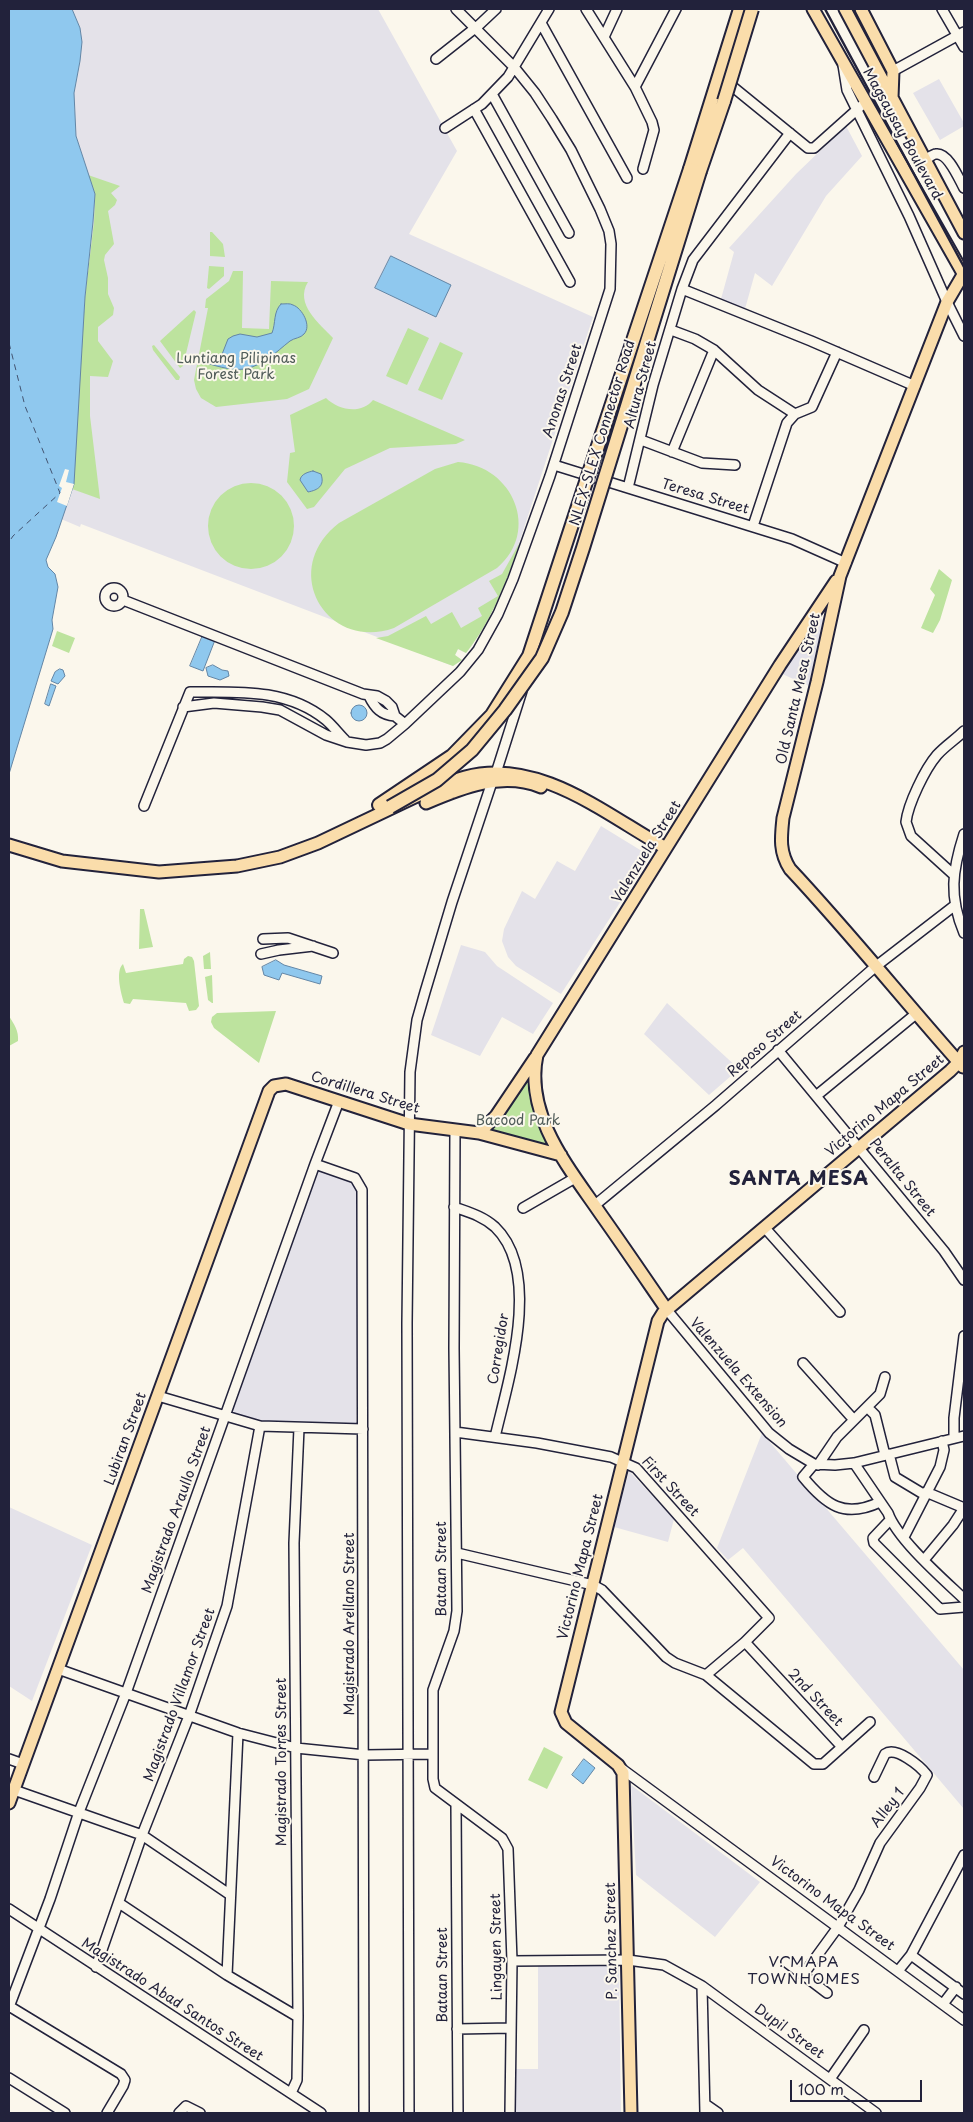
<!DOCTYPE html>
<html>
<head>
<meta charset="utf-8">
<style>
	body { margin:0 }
	#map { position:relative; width:973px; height:2122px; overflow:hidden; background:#fbf7ec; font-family:"Playpen Sans",sans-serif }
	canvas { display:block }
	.frame { position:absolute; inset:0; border:10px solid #22223b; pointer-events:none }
	.scale { position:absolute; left:790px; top:2080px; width:132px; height:22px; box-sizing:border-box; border:2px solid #22223b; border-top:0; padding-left:6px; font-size:15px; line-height:18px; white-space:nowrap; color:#22223b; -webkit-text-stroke:4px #fbf7ec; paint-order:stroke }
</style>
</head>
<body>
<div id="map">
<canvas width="973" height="2122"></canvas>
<div class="frame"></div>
<div class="scale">100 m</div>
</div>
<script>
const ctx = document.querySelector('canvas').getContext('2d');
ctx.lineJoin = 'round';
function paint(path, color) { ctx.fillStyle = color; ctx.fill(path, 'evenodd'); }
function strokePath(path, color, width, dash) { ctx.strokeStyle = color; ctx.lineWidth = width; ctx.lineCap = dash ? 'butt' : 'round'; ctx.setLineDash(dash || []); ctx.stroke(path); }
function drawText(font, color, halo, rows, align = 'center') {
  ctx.font = font + ' "Playpen Sans",sans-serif'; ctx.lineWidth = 4; ctx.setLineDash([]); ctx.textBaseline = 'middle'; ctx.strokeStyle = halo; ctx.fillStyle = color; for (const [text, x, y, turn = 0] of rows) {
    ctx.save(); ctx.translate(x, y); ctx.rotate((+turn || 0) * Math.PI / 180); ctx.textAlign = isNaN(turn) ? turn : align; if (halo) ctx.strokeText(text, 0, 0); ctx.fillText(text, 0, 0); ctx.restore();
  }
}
paint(new Path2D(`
	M72,9H194L195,10L378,9L457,151L409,234L593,317L507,580L472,645L466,653L458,649L455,655L462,660L453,666L81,524L80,527L61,519L74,484L95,194L76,136L74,93L80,61V28Z
	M939,79L964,123V126L940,140L913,93Z
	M846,126L862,156L826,196L772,286L755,273L745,309L721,299L734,252L729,248L796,174Z
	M822,618L823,620L809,686L780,673L819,619Z
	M601,826L650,856L561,994L516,966L508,957L502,941L504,929L522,891L535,899L557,861L575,871Z
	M461,945L485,952L497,966L553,1003L533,1034L502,1017L480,1056L431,1035Z
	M667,1003L739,1069L709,1095L644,1034Z
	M314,1168L352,1181L358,1189L356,1423L265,1422L230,1413Z
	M762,1433L964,1670V1809L743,1548L728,1560L717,1548Z
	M629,1471L674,1519L668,1542L614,1527Z
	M9,1507L92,1545L32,1701L9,1686Z
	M631,1785L760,1882L715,1937L636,1875Z
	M619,1965L621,2113H513L514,2069H538V1966Z`), '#e4e2e9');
paint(new Path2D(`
	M88,175L120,186L111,193L117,200L115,205L108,211L114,244L105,255L104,260L108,278V294L114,308L113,315L98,327V341L113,361L108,377L90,376V416L100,499L72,489L85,297L94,222L95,194Z
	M210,232H212L223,244L225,257L210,256Z
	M209,266L224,267V276L209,289L207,288Z
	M233,271H243L242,328L269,329L271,281L308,282C294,304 320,324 333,338L309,389L287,399L216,407L201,398L196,389L194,380L208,308H205L206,299L229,281Z
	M194,310L196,312L183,366L180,368L160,341Z
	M408,328L429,338L407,385L386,376Z
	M440,342L463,353L442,400L418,390Z
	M154,345L180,377L179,380H176L153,350L152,346Z
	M326,398C338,410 361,415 373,400L465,440L456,444L390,448L345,469L314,507L307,509L287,482L290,453L295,452L290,415Z
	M458,462C513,466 541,531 497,568L394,628C327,652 278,570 339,523L435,469Z
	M208 526a43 43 0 1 1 86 0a43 43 0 1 1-86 0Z
	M520,542C507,580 492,621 466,653L458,649L455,655L462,660L453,666L376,638L388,636L426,616L431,624L452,612L461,628L482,616L478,608L498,596L489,581L502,574Z
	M939,569L952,580L940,620L933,633L921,628L935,595L930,589Z
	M57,631L75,638L69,653L52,646Z
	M140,909H144L153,947L139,949Z
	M210,952L211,969H204L203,956Z
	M188,956L192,957L194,961L199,1006L196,1010L189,1011L186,1003L133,999L130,1004L124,1003C121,993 115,971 123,964L126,973L183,964L184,959Z
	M212,975L213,1003H212L208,1000L205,977Z
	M276,1011L259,1063L214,1028L211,1022L212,1017L217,1013Z
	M9,1016C14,1024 19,1031 18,1041L9,1046Z
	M530,1074L529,1096L550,1143L549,1146L488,1132L497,1117Z
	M544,1747L563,1757L547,1789L528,1780Z`), '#bde39e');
const water = new Path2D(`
	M9,9H72L80,28L82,42L80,61L74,93L76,136L95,194L93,222L85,297L74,484L56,537L46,560L48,567L55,574L58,587L52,620L53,629L9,774Z
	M391,256L451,285L436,317L375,288Z
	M281,304C285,304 290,303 293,305C302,308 312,326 304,334C301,338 294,338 290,341C276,352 264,365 245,369C229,371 214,365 199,361L200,357L219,362L228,339L233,336L240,334L257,337L272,333C276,323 273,312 281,304Z
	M313,471L321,474C325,486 318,490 308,492L300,480C301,474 308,472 313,471Z
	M203,635L215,640L203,671L190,666Z
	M213,665L222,670L228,671L229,676L220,680L208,676L206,668Z
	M60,669L63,670L65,676L58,684L51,681L55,672Z
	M51,684L56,686L49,706L45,704Z
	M351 713a8 8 0 1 1 16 0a8 8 0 1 1-16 0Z
	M276,960L284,965L322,976L320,984L282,973L279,980L264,975L262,967Z
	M584,1759L595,1768L583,1784L572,1775Z`);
paint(water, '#8fc8ee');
strokePath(water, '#6386a6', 1);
paint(new Path2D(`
	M65,469L69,470L66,482L74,484L67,506L57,502L62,488L59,486Z`), '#fbf7ec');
strokePath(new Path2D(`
	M9,343L25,406L60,493L13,536L9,542`), '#435471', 1, [6, 5]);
const minor = new Path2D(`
	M586,9L635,87L652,122L654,130L643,169
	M942,9L964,47
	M541,23L627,178
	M604,37L617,9
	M436,59L479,25L496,9
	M843,65L847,90L909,216L947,302L964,336
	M893,71L964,32
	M726,86L729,85L733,87L808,148H814L861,106
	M635,87L676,9
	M492,94L569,233
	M474,109L570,282
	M445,128L482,104L508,77L549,9
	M925,160C928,158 933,154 936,154C948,152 959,179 964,188
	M682,289L811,341L915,386
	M671,330L695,339L714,350L758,390L795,414
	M641,440L702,463L735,465
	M672,452L714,350
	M554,465L792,539L846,563
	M628,488L653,385L682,289L693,260L790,133
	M753,526L787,423L795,414L812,407L837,352
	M105 597a9 9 0 1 1 18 0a9 9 0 1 1-18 0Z
	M123,600L363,694L377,696L386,701L392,707L395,716L405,724
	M369,696C375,708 381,715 395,716
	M183,707L214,703L262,707L280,710L326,735L347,742L366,745L380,743L387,739L405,724L460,672L478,650L498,614L513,579L550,476L610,289L611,244L609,231L600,209L571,150L552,119L535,93L514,67L456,9
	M496,773L522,691
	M144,806L190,692C237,692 287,688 326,720C333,726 338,733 345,740
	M964,834C952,871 949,897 964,933
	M954,875L911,836L906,822C908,804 925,769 937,755C945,746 956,739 964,731
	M263,939L288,938L333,953
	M261,954L279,950L313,946
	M778,1050L944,1251L964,1280
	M816,1096L917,1013
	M455,1130L454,1348L457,1611L454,1631L433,1690V1779L435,1788L502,1838L508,1849L512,1961L510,2113
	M315,1164L355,1178L362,1190L364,2113
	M595,1205L716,1105L875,967L954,906
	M454,1207C468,1212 483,1216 495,1227C543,1273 508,1381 495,1437
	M523,1208L575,1178
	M765,1228L840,1312
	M667,1310L769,1433L789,1449L814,1464L835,1465L854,1463L964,1436
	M803,1363L854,1420
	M158,1396L260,1426L363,1429
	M867,1407L875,1415L885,1455
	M455,1432L537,1443L611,1457L636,1468L769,1618L745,1642L706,1675
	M954,1438V1418L964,1336
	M889,1454L895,1477L925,1495
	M854,1463L888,1513C897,1539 943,1579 964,1599
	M814,1464L803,1477C826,1505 844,1519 880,1502
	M818,1465L837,1437L880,1394L885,1377
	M926,1492L964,1508
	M890,1520L873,1538L874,1543L940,1609L964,1607
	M904,1537L940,1467L944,1450L942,1441
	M457,1553L593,1585L602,1590L666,1657L675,1663L706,1675L814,1764H823L870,1722
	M924,1560L953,1525L964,1508
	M745,1642L842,1747
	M58,1669L238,1733L296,1748L365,1755L432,1754
	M9,1759L23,1764
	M622,1769L964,2020
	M14,1790L142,1835L229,1894
	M456,1805L458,2113
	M119,1903L227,1975L298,2017
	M9,1909L321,2113
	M911,1955L964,1994
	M512,1961L628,1960L664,1965L702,1986L876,2113
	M786,1962L827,1993
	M96,1967L142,1835L189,1716L227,1606L260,1426
	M898,1971L911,1955L964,1855
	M227,1975L238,1733
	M803,1975L838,1927L859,1890L880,1843L920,1788L927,1775C920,1766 896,1746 885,1754L874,1777
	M702,1986L705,2113
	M943,2004L956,1987
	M9,2006L121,2074L125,2080L123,2086L107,2113
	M9,2007L50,1899L79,1812L126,1693L315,1164L339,1101
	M457,2029L511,2028
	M9,2078L65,2113
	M830,2079L864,2030
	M291,2093L297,2080L298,2017L294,1543L299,1428
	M705,2104L718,2113
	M179,2113L186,2106L200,2113
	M409,2113L407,1323L410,1072L417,1020L425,992L452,902L492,782`);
const major = new Path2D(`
	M813,9L964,275
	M845,9L964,233
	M861,9L893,71L892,98
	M430,791C441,786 453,780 465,777C539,757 606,815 666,848
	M426,803C461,788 502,771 541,787
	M9,845L62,861L159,872L237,866L280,857L318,843L419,795L454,792
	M963,1067C905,1002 850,933 790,869C779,852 781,837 783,818L817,682L840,576L947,302L964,273
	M479,1133L496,1116L535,1058
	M667,1310C645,1278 624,1247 602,1216C570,1169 524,1116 537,1055L780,665L836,581
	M9,1803L269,1091L274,1086L286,1084L409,1124L479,1133L561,1155
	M631,2113L623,1773L618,1765L566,1723L561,1712L658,1321L663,1313L950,1071L959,1062L964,1052`);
const highway = new Path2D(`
	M690,169L740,9
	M700,171L724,101
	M379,805L452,756L492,715L529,656L583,491`);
strokePath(minor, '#22223b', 12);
strokePath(major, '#22223b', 15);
strokePath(highway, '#22223b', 16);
strokePath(minor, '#fbf7ec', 9);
strokePath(major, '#faddab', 11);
strokePath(highway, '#faddab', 12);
strokePath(new Path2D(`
	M825,9L964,267`), '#22223b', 2.5);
const highwayBridge = new Path2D(`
	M724,101L752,9
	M583,491L690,169
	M390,807L437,780L472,750L505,710L542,658L562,612L583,548L700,171`);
strokePath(highwayBridge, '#22223b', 16, []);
strokePath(highwayBridge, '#faddab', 12);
drawText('14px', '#22223b', '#fbf7ec', [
	["Magsaysay Boulevard",902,134,61],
	["Altura Street",641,385,-75],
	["Anonas Street",563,391,-72],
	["NLEX-SLEX Connector Road",603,433,-73],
	["Teresa Street",705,497,17],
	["Old Santa Mesa Street",799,689,-77],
	["Valenzuela Street",647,852,-58],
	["Reposo Street",765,1044,-41],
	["Cordillera Street",365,1093,17],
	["Victorino Mapa Street",885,1106,-40],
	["Peralta Street",902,1178,51],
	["Corregidor",499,1349,-81],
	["Valenzuela Extension",738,1373,49],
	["Lubiran Street",126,1439,-70],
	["First Street",670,1487,47],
	["Magistrado Araullo Street",177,1510,-70],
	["Victorino Mapa Street",581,1567,-76],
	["Bataan Street",442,1569,-90],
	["Magistrado Arellano Street",350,1624,-90],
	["Magistrado Villamor Street",180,1695,-70],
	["2nd Street",815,1698,47],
	["Magistrado Torres Street",282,1762,-90],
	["Alley 1",888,1808,-53],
	["Victorino Mapa Street",832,1904,36],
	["P. Sanchez Street",612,1941,-91],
	["Lingayen Street",497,1947,-91],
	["Bataan Street",443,1975,-90],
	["Magistrado Abad Santos Street",172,2000,33],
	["Dupil Street",789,2032,36]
]);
drawText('14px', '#505c59', '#fbf7ec', [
	["Luntiang Pilipinas",236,359],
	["Forest Park",236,375],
	["Bacood Park",518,1121]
]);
ctx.letterSpacing = '1px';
drawText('15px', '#22223b', '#fbf7ec', [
	["V. MAPA",804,1963],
	["TOWNHOMES",804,1980]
]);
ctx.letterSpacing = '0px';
ctx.letterSpacing = '1px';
drawText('bold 19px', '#22223b', '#fbf7ec', [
	["SANTA MESA",799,1180]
]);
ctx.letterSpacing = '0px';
</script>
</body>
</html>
